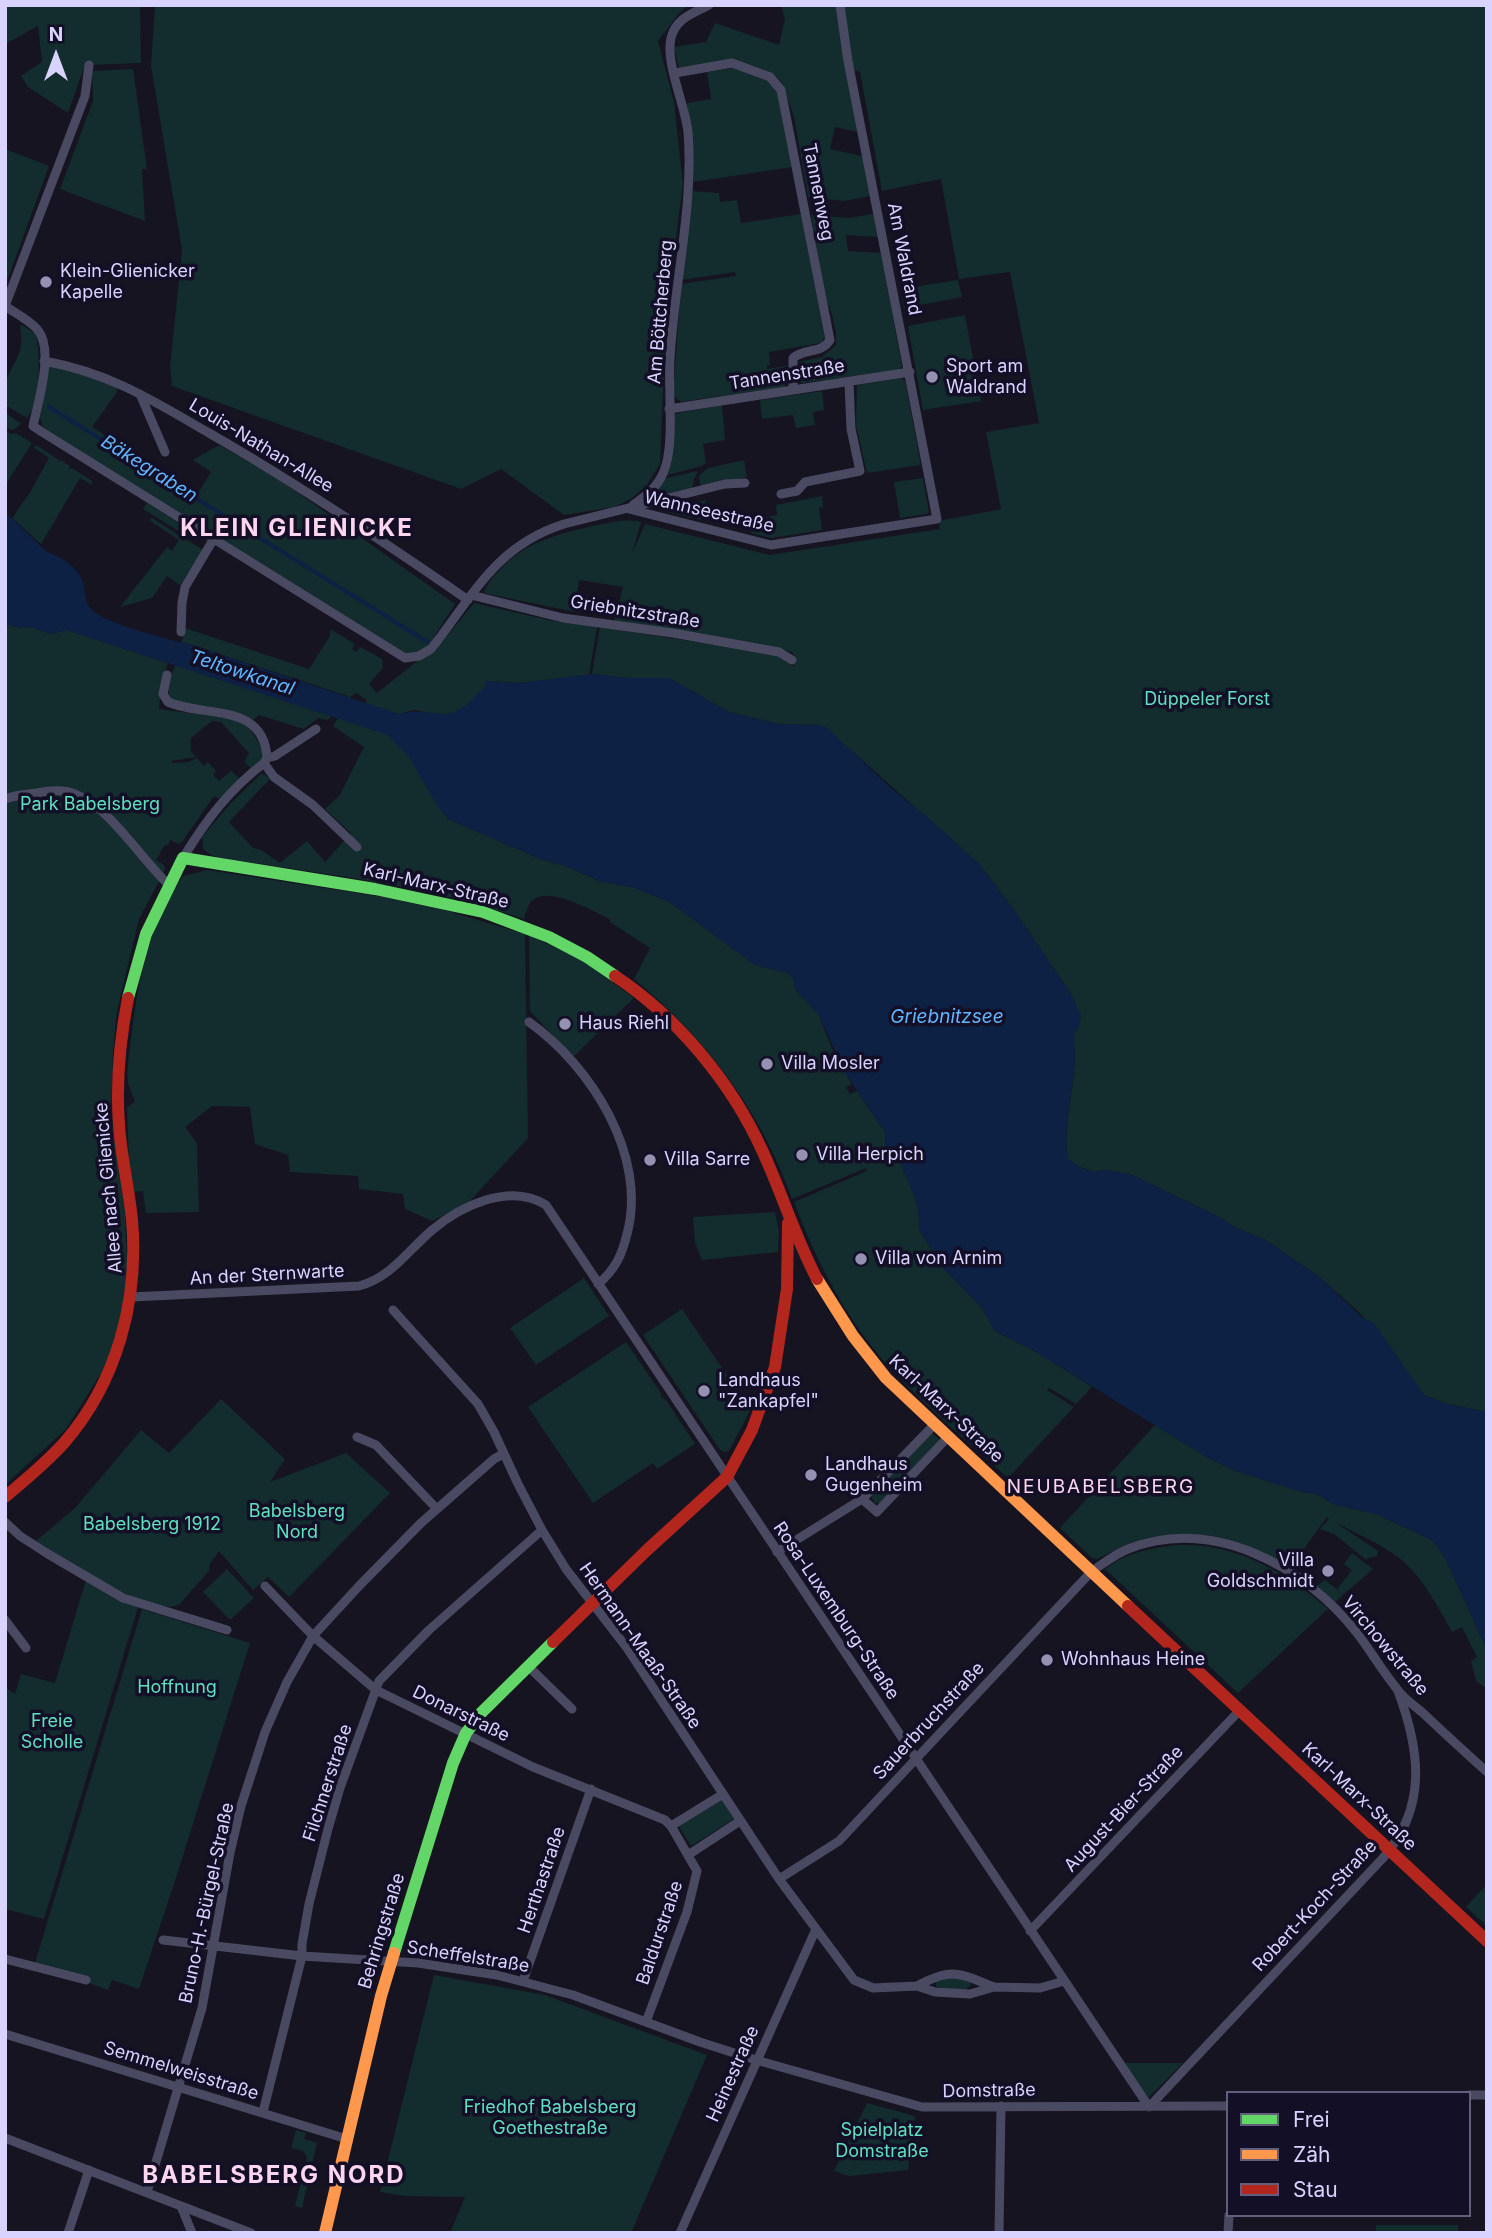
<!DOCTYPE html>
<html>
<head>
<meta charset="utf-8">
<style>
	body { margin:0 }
	#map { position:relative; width:1492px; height:2238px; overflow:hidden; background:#161421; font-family:Inter,sans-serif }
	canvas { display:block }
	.frame { position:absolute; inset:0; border:7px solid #d9d4ff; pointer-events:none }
	.legend { position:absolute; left:1226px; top:2091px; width:245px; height:126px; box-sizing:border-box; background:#130f26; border:2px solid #625e7d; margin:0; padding:9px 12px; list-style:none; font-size:21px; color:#d9d4ff }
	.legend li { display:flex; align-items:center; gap:14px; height:35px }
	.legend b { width:35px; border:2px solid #625e7d }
	.north { position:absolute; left:21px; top:21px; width:70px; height:70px; -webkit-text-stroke:5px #130f26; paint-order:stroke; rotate:0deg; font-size:19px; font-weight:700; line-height:28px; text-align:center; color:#d9d4ff }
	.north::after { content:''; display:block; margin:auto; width:24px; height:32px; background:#d9d4ff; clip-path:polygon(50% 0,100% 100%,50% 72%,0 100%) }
</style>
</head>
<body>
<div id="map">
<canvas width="1492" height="2238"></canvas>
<div class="frame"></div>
<ul class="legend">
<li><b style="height:9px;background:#63d668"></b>Frei</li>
<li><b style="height:9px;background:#ff974d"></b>Zäh</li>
<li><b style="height:9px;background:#b3261e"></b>Stau</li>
</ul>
<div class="north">N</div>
</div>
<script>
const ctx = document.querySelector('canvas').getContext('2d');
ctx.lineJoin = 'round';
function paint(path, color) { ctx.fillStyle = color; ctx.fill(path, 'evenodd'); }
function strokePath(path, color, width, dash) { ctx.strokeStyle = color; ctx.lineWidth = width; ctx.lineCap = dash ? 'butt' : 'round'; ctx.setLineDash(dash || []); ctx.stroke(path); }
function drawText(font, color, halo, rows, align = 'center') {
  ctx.font = font + ' Inter,sans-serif'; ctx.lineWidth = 7; ctx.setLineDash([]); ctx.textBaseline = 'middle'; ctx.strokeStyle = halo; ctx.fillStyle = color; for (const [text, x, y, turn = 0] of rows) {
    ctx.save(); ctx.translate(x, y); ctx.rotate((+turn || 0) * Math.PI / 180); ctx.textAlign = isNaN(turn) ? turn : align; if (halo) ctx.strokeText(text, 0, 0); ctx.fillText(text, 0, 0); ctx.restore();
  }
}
paint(new Path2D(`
	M5,5H140L141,63L85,65L68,113L28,87L21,76L42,62L38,26L5,44Z
	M155,5H689L681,11L658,41L674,102L683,184L666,314L660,464L647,485L632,498L614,507L564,515L501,469L461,489L172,386L170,367L182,250L151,66Z
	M781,5H1487V1412L1447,1404L1424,1395L1361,1314L1318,1276L1264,1239L1236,1228L1219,1217L1132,1175L1107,1170L1094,1172L1080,1167L1067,1159C1062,1118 1080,1077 1073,1036L1079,1027L1071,994L1014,910L979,864L826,728L817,725L778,724L729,712L669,678H627L592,674L600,627L779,655L794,667L795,657L792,652L645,625L614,622L623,587L579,580L575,612L484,593C486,585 493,577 499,571C524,542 556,535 592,526C609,523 623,518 641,522L632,554L645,524L770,555L940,529L939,521L1001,509L986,432L1039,423L1010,272L959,279L941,179L882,191L860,72L846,68L858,132L835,127L830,149L862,156L870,196L844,201L808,197L794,117L784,87L777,77L734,60L679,68L674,47L706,42L715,23L779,45L785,19Z
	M733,68L770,82L778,89L792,167L693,182L687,103L711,99L707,72Z
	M133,69L147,169H142L145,221L60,189L93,101L92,71Z
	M5,149L49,166L7,281L5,279Z
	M692,191L719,193L720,202L737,200L741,223L801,214L825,338L821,343L769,352L770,365H767V369L787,366V383L783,387L681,402L673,395L681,284L736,276L735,272L681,280Z
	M873,214L878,237L846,235L848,251L881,253L902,366L899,370L802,383L799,379V362L822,357L836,345V333L832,314L825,298L811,215L849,218Z
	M958,280L962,297L904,308L901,289Z
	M965,315L981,401L923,410L908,326Z
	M22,325L36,334C40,355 42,402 27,418L5,405C5,398 4,389 6,382C14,358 25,356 20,326Z
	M49,365L84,373L117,388V392L92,427L198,493L211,472L193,460L219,445L280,480L455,604L433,638L436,641L418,653L406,654L51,433L43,427L40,417Z
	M901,378L905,381L921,465L867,473L856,425L857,385Z
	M822,391L824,410L813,412L815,425L796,428L793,415L762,419L760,400Z
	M722,405L725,440L703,444L706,463L702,466L668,475L672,461L674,414Z
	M5,412L21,424L13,430L7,428V431L11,434L16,433L32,443L5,486Z
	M36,445L59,460L58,463L60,460L70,466L68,470L72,468L92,481V485L80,478L41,544L12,518L29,494L49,458L34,448Z
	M744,460L747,477L701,487L699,476L708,468Z
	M698,471L694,479L692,489L645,501L656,492L666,478Z
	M923,478L929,512L927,514L900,518L894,482Z
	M822,496L823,507L819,508L822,530L771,538L751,533L755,519L777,515L776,505Z
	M706,500L701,520L666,512L665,509Z
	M147,503L188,528L185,535L143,509Z
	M152,518L183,538L182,542L186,539L203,550L180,585L167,576L152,598L120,607L167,547L172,551L179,540L150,521Z
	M474,603L553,621L597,627L589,675L519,683L487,681L485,688L464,709L443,716L414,710L399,714L364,703L367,700L356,693L349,698L345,695L189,644L181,643L185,628L309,669L330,636V629L355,644L352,649L356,652L360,647L382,659L383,668L369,684L377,693L421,658L434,652Z
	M5,624L21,628L32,627L51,634L67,630L168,663L162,681L159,709L235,719L248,725L265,753L258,765L252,769L244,762L249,753L221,722L212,721L191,738V752L196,757L171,761L172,763L189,762L197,758L204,766L208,762L216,771L213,775L219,781L231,771L240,779L220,799L214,796L182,842L179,844L170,840L169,844L164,846L156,860L164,865L165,870L139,919L117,1011L113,1053L111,1116L125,1213L128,1288L117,1338L105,1367L66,1429L5,1485Z
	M175,665L332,716L327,720L318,718L304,729L259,715L253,720L238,713L195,707L171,699C165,688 171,676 175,665Z
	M338,718C354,724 371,727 386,734C413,747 429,796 448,819L543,860L566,866L599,881L635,888L670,902L755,965L788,973L794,980L795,989L819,1015L832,1049L852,1084L846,1087L850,1094L857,1091L885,1132V1147L898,1157L912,1190L918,1208L920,1231L943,1268L982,1308L995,1331L1038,1353L1092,1387L1076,1404L1049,1388L1047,1390L1074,1407L1008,1478C969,1442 926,1407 890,1368C847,1321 816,1261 794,1202L867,1171L866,1168L792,1199C761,1111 706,1038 634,979L650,948L610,922V919C592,911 553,887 534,899C528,902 526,913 524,919C427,885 323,874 221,858L211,855L203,849L202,837L230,804L262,773L270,779L229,822L253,848L261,850L280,863L307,841L325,862L351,833L325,809L340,795L364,747L333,726Z
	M207,870L384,897L448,911L525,934L528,1138L468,1203L432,1221L405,1209L403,1194L359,1189L358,1176L290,1172L288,1155L255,1144L250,1107L212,1106L185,1127L197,1143L199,1212L146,1213L143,1191L134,1192L129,1162L127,1107L135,1102C133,1096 129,1088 128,1082C126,1068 130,1052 131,1039C138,981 149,924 183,876Z
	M529,935L582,960L634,998L573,1057L530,1011Z
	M775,1212L779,1232L778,1252L702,1260L695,1243L693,1217Z
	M584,1278L609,1316L536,1365L510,1328Z
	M682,1309L741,1396L754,1403L729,1451L724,1452L720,1450L643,1335Z
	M626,1342L661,1393V1397L666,1400L695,1444L657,1469L653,1463L593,1503L528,1407Z
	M221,1399L285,1459L270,1482L346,1453L390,1493L289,1597L268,1577L253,1590L219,1551L209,1565V1571L179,1605C149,1616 62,1559 36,1541L75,1508L141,1430L169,1453Z
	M1155,1425L1208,1458L1236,1471L1302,1492L1317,1494L1335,1505L1374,1513L1432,1540L1445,1557L1487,1650V1689L1476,1681L1471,1661L1477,1657L1462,1627L1452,1632C1437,1605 1423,1577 1398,1557C1379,1543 1355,1533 1335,1522L1378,1551L1377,1556L1365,1559L1334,1534L1320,1529L1329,1519L1327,1517L1291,1567C1241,1538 1182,1523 1126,1545C1116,1549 1107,1554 1097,1559L1092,1558L1060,1528Z
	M930,1431L940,1440L880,1503H875L871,1496Z
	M1179,1545C1236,1543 1286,1572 1328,1609L1238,1693L1105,1569C1127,1552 1151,1548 1179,1545Z
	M1352,1553L1373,1569L1335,1602L1317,1586L1325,1580L1337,1589L1352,1570L1344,1564Z
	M227,1569L254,1598L230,1620L203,1592Z
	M86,1580L115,1599L138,1607L44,1919L5,1909V1687L15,1694L21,1674L55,1683Z
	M142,1609L250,1643L174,1884L139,1989L112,1980L108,1990L35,1963Z
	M721,1798L734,1819L691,1846L678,1825Z
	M1487,1884V1926L1466,1907Z
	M434,1975L545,1995L707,2055L631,2233H450L465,2197L405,2196L380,2192Z
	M946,1977L970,1980L971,1985L965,1990L936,1987V1981Z
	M1124,2063H1183L1148,2098Z
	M867,2103L915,2116L908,2170L849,2176L834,2171Z
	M296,2130L306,2133L304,2139L317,2143L302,2208L295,2206L307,2157L303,2151L291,2148Z
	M1376,2225H1458V2232L1376,2231Z`), '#132c2d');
paint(new Path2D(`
	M48,404L104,439L109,436L114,440V445L168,479L173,476L181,481L183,488L430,641L427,644L47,408Z
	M5,512L47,552C61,556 80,569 83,583C86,592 84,602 91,609C105,624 163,637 184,644H189L399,714C434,705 448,729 477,694C482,689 485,689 486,681L519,683L593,674L627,678H669L729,712L778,724L817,725L827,728L890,787L931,820L979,864L1014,910L1071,994L1081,1015L1079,1027L1073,1036C1080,1077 1061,1118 1068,1159L1080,1167L1094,1172L1107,1170L1132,1175L1219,1217L1236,1228L1264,1239L1318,1276L1364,1319L1374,1323L1424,1395L1447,1404L1487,1412V1650L1445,1557L1432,1540L1374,1513L1335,1505L1317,1494L1302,1492L1236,1471L1208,1458L1038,1353L995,1331L982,1308L943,1268L920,1231L918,1208L912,1190L898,1157L885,1147V1132L844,1071L819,1015L795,989L794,980L788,973L755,965L670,902L635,888L599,881L566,866L543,860L448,819L438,807L409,757L388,735L67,630L51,634L32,627L21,628L5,624Z`), '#0d2144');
strokePath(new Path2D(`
	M89,65L85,96L5,306C15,313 29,320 37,329C55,349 38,402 33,426L42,432L405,658L419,656L431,649C473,596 495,546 564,524L725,484L745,483
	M675,73L732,63L770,77L781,90L830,340C822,354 804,348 793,358V390
	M44,361C110,373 152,400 209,433C298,484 383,541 468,600
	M140,394L165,452
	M669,409L910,372
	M781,494L797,491L805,482L860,471L851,429L849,382
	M633,505C648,495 661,484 666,465C674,438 668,389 670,359C674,283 694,208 688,132C685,104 665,63 671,38C676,18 692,14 709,5
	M629,509L771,545L937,519L848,61L840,5
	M471,595L563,618L673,633L779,652L792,660
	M181,632L182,603L185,587L213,540
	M167,675L163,694L168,702C205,718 264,702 267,758
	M264,763L274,777L313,805L357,847
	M5,799C15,795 26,794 37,793C47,791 59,790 69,792C106,801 140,858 168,884
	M183,858C206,820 229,790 264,763L267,758L275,756L316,729
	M529,1022C591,1066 648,1156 627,1234C622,1255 615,1270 598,1284
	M132,1297L359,1286C390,1278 408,1251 431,1231C460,1206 510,1182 546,1205L1149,2107L1383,1858C1428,1807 1420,1750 1398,1691
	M393,1310L478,1404L494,1432L518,1484L542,1530L566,1569L627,1648L779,1879L854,1980L873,1988L917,1986L935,1992L970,1994L994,1987L1040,1988L1064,1981
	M357,1437L376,1445L436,1508
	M862,1499L877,1512L949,1436
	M5,1522L20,1536L48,1554L123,1598L227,1630
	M777,1552L862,1499L935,1424
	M265,1586L313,1636L376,1690L533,1767L665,1820L671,1826L697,1871L687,1912L646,2022
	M5,1620L26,1648
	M529,1667L572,1709
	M671,1826L723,1794
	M688,1855L740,1821
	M779,1879L839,1841L1092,1571C1103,1564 1115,1554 1128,1549C1213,1516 1305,1566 1357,1633C1371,1651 1382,1671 1397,1689C1404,1699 1415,1706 1424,1714C1445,1734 1466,1753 1487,1772
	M1030,1931L1240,1710
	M163,1940L302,1956L418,1963L497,1975L573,1995L700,2042L756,2060L922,2107L1228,2106
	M5,1959L86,1980
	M523,1981L591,1789
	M917,1986C952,1967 959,1973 994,1987
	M5,2034L347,2139
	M1469,2095H1487
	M263,2112L302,1956V1944L309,1904L328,1829L340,1788L379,1681L429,1630L542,1530
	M5,2138L251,2233
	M147,2192L202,2008L230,1853L241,1806L265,1732L287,1682L313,1636L360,1585L421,1523L494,1459L503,1454
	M181,2206L192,2233
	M68,2233L89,2170
	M680,2233L816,1929
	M999,2233L1001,2106
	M1228,2233L1229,2215`), '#4a4962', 9);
strokePath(new Path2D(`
	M128,998L146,934L183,858L375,889L483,912L549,937L587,957L615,976
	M394,1953L453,1763L466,1733L481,1713L553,1642`), '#63d668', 12);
strokePath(new Path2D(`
	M817,1279L853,1336L886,1378L1128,1606
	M325,2233L381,1996L394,1953`), '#ff974d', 12);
strokePath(new Path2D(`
	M615,976C677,1017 731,1082 762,1150C782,1193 795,1237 817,1279
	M5,1497C25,1480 46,1463 64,1443C117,1382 139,1300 132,1220C129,1188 121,1157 119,1125C116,1084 120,1039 128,998
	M1128,1606L1487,1941
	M553,1642L646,1551L727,1477L752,1430L775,1367L787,1289L788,1223`), '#b3261e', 12);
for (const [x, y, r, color] of [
	[46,282,7,"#9591b1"],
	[932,377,7,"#9591b1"],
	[565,1024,7,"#9591b1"],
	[767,1064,7,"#9591b1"],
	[802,1155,7,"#9591b1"],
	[650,1160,7,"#9591b1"],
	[861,1259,7,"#9591b1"],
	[704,1391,7,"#9591b1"],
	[811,1475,7,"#9591b1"],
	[1328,1571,7,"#9591b1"],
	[1047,1660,7,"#9591b1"]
]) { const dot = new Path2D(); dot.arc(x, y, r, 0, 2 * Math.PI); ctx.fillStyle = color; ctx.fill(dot); strokePath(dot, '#130f26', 2.5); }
drawText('18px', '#d9d4ff', '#130f26', [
	["Tannenweg",818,192,79],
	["Am Waldrand",904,259,79],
	["Am Böttcherberg",661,312,-85],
	["Tannenstraße",787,375,-9],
	["Louis-Nathan-Allee",261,446,31],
	["Wannseestraße",709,512,13],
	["Griebnitzstraße",635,612,9],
	["Karl-Marx-Straße",436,886,13],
	["Allee nach Glienicke",109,1188,-95],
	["An der Sternwarte",267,1275,-3],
	["Karl-Marx-Straße",946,1409,43],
	["Rosa-Luxemburg-Straße",836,1611,56],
	["Hermann-Maaß-Straße",640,1646,55],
	["Virchowstraße",1385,1646,50],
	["Donarstraße",461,1714,26],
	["Sauerbruchstraße",929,1721,-47],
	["Filchnerstraße",328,1783,-72],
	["Karl-Marx-Straße",1359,1797,43],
	["August-Bier-Straße",1124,1809,-47],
	["Herthastraße",542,1880,-71],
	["Bruno-H.-Bürgel-Straße",207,1903,-78],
	["Robert-Koch-Straße",1315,1906,-47],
	["Behringstraße",382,1931,-73],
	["Baldurstraße",660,1933,-71],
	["Scheffelstraße",468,1957,9],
	["Semmelweisstraße",181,2071,17],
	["Heinestraße",733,2074,-66],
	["Domstraße",989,2091,-1]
]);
drawText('18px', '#d9d4ff', '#130f26', [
	["Klein-Glienicker",60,272],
	["Kapelle",60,293],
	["Sport am",946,367],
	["Waldrand",946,388],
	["Haus Riehl",579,1024],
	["Villa Mosler",781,1064],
	["Villa Herpich",816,1155],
	["Villa Sarre",664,1160],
	["Villa von Arnim",875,1259],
	["Landhaus",718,1381],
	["\"Zankapfel\"",718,1402],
	["Landhaus",825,1465],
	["Gugenheim",825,1486],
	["Villa",1314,1561,"right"],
	["Goldschmidt",1314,1582,"right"],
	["Wohnhaus Heine",1061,1660]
], 'left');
drawText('18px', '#5fe0c0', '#130f26', [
	["Düppeler Forst",1207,700],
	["Park Babelsberg",90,805],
	["Babelsberg",297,1512],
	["Nord",297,1533],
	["Babelsberg 1912",152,1525],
	["Hoffnung",177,1688],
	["Freie",52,1722],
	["Scholle",52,1743],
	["Friedhof Babelsberg",550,2108],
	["Goethestraße",550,2129],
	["Spielplatz",882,2131],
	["Domstraße",882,2152]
]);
drawText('italic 19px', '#62b6ff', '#130f26', [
	["Bäkegraben",149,469,32],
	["Teltowkanal",242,673,18],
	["Griebnitzsee",947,1017]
]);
ctx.letterSpacing = '2px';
drawText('19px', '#ffd6f0', '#130f26', [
	["NEUBABELSBERG",1101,1487]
]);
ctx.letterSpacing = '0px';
ctx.letterSpacing = '2px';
drawText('bold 24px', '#ffd6f0', '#130f26', [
	["KLEIN GLIENICKE",297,529],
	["BABELSBERG NORD",274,2176]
]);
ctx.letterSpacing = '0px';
</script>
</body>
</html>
